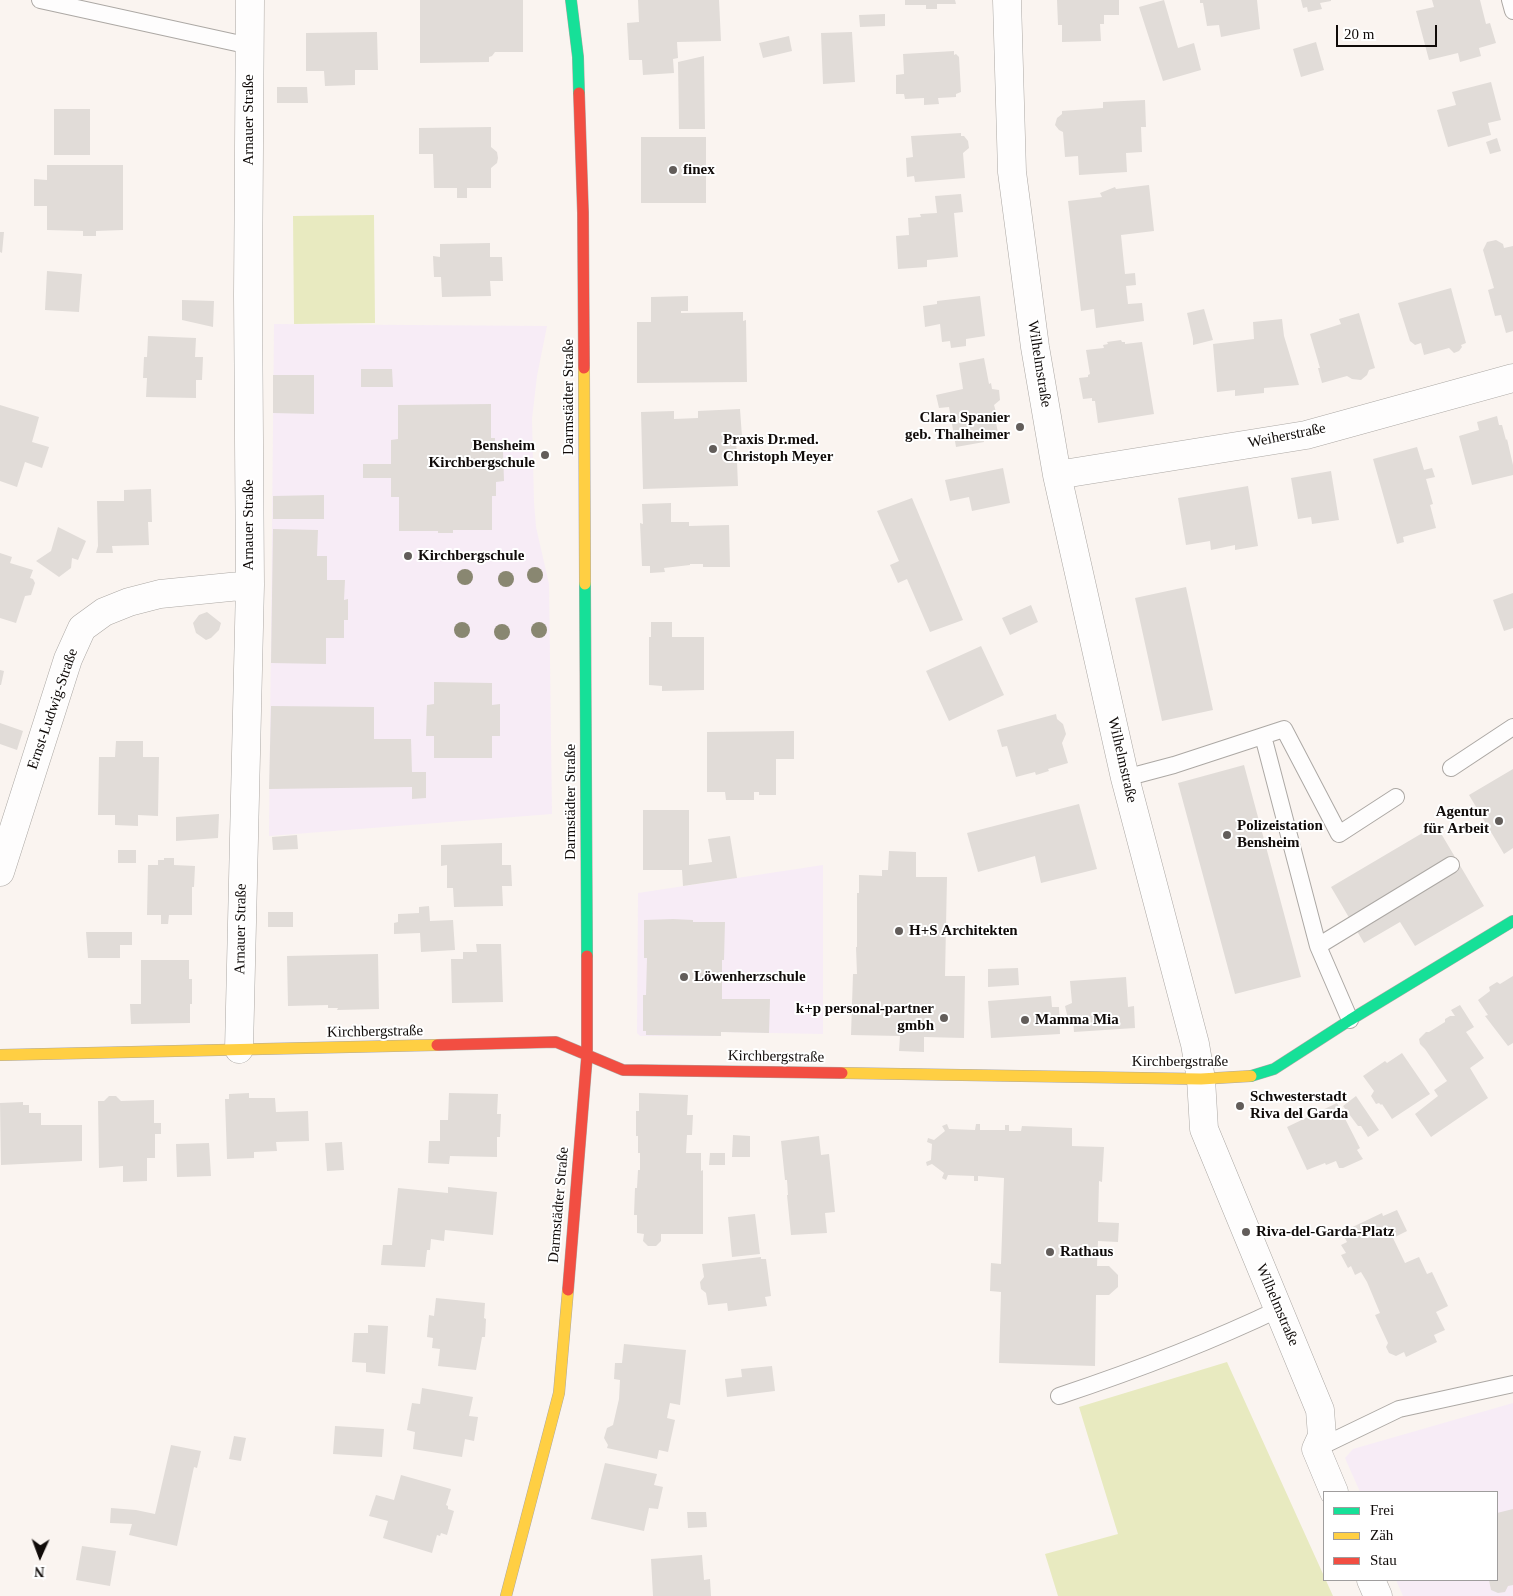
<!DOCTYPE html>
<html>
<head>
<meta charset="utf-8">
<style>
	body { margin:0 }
	#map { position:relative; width:1513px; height:1596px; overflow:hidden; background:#faf4f0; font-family:"Times New Roman",serif }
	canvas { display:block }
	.legend { position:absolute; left:1323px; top:1491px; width:175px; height:90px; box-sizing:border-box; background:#fff; border:1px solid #9f9d9d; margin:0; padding:6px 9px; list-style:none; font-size:15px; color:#100b09 }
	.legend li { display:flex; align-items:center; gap:10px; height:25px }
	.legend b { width:25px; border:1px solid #9f9d9d }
	.north { position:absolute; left:15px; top:1531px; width:50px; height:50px; -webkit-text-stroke:4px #fff; paint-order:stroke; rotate:182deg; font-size:14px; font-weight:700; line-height:20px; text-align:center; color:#100b09 }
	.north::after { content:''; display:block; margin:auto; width:18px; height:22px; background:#100b09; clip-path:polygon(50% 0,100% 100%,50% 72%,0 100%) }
	.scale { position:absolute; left:1336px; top:25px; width:101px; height:22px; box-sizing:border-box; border:2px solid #100b09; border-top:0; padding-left:6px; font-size:15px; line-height:18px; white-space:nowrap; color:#100b09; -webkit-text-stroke:4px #fff; paint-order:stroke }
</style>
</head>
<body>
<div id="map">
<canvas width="1513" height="1596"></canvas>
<ul class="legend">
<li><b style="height:6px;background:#16e098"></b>Frei</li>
<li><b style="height:6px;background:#ffcf43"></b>Zäh</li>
<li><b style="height:6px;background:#f24e42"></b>Stau</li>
</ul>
<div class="north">N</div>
<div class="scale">20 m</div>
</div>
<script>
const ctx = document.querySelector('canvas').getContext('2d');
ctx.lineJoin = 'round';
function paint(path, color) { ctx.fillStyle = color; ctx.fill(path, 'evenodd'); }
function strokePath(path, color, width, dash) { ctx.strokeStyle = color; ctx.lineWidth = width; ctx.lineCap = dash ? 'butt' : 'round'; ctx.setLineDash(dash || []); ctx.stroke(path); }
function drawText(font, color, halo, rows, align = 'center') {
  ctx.font = font + ' "Times New Roman",serif'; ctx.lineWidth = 4; ctx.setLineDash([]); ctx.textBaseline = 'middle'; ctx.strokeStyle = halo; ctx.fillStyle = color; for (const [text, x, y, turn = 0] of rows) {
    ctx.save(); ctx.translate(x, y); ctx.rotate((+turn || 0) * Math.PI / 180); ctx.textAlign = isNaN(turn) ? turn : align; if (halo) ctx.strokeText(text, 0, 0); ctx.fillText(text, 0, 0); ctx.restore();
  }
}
paint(new Path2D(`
	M274,324L547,326L537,376L532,419L534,502L536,527L549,584L552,814L269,836Z
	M823,865V1034L721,1032V1036H640L637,1033L638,893Z
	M1513,1403V1596H1403L1396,1580H1497V1492H1360L1345,1458L1353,1449Z`), '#f7ecf6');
paint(new Path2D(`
	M374,215L375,323L294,324L293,216Z
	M1227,1362L1333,1596H1058L1045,1554L1118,1534L1079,1407Z`), '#e8eac0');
paint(new Path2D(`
	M420,0H523V52H495L492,56L489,57V62L420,63Z
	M638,0H719L721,41L677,42L678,58L673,59L674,73L643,75L642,60H629L627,23L639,22Z
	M905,0H955L956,4H937V9H926V5H905Z
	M1057,0H1119V15H1104V24H1100L1101,41L1062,42V25H1058Z
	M1164,0L1178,48L1194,43L1201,70L1163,81L1139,7Z
	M1200,0H1257L1260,29L1221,37L1219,25L1207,26L1203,3H1200Z
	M1301,0H1331V1L1320,3L1322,9L1308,12L1307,7L1303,8Z
	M1432,0H1480L1486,24L1490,23L1496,43L1479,48L1481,56L1460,62L1458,53L1429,60L1416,11L1434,7Z
	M885,14V26L860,27L859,15Z
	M377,32L378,70H355V85L325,86L324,71H306V33Z
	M852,32L855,82L823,84L821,33Z
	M789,36L792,51L763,58L759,43Z
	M1316,42L1324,70L1301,77L1293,49Z
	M954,51V55L956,54L959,57L961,92L956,94V97L938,98L939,104L924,105V98L905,99L904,94H896V75L904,74L903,54Z
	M704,56L705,129H679L678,62Z
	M1491,82L1501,120L1488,123L1491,135L1448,147L1437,110L1456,105L1452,92Z
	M277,87H307L308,103H277Z
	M1145,100L1146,127H1141L1142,152L1126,153L1127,172L1079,175L1078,156L1065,157L1063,132L1059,130L1055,125L1057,118L1062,114V111L1103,108V102Z
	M54,109H90V155H54Z
	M491,127V147L497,152L498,158L497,163L491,168V188H467V198H457V188H434L433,154H419V128Z
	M961,133V136H964L968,141L969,148L963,153L965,178L915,182L914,176L907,177L906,158L913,157L911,136Z
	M641,137H706V203H641Z
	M1497,138L1501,151L1490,154L1486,142Z
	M47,165H123V230L96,231V236H83V231L47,230V206H34V179L47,180Z
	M1149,185L1154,231L1121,235L1125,274L1135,273L1136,285L1126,286L1128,304L1142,303L1144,321L1096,328L1094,309L1081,311L1068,201L1102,197L1100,193L1115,187L1116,189Z
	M961,194L963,212L954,213L958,257L927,260V267L898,269L896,236L909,235L908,218L921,217L920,214L937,213L935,196Z
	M0,232H4L2,253L0,252Z
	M1496,240L1503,244L1504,248L1513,246V331L1506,333L1501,315L1495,316L1488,290L1494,288L1483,250L1487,242Z
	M490,243V257H502L503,281H490L491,296L442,297L441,277H434L433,256L440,257V244Z
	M47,271L82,274L79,312L45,310Z
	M1451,288L1466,343L1461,345L1462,347L1459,351L1454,353L1449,348L1424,355L1421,343L1415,345L1410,341L1398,303Z
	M688,296V311H681V313L743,312V321L746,320L747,382L637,383V322H651V297Z
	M980,296L985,336L966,339V346L951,348L950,341L942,342L940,324L925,327L923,306L937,304V301Z
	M182,300L214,301L213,327L182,320Z
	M1204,309L1213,340L1193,345V339L1187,313Z
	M1359,313L1375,368L1369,370L1367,375L1361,380L1352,379L1347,376L1322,383L1318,368H1320L1310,334L1341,324L1339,319Z
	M1282,319L1284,336L1299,385L1264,388V393L1235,396V390L1217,392L1213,344L1254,339L1253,322Z
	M148,336L196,338L195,357H203L202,380H196V398L146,397L147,378H143L144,357H147Z
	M1121,340L1122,342H1125V344L1142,342L1154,414L1098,423L1095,401H1092V398L1083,399L1079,378L1088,377V375L1090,374L1086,350L1104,348L1103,345L1108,344L1107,342Z
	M984,358L989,384L991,383L992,389L999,390L1000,400L994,405L996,412H994L998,433L983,435L984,442L956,447L949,407L939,408L936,395L963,389L959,363Z
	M361,369H392L393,387H361Z
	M273,375H314V414L273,413Z
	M491,404V438H495V452L503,451L504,481L496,482V496H492V530H453V533H438V531H399V497H391V478H363V464H391V440L398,439V405Z
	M0,405L39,417L32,442L49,447L42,468L25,462L17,487L0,481Z
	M740,409L742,437H736L738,486L643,489L641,412L674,411V419L698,418V411Z
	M1497,416L1499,425H1502L1506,440L1507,439L1513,465V475L1472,485L1459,436L1479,430L1477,422Z
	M1417,447L1424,470L1432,468L1435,477L1426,479L1433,504L1430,505L1436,528L1403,537L1404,542L1397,544L1373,459Z
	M1003,468L1010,503L972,511L969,497L950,501L945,480Z
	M1331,471L1339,520L1312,524L1311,517L1298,519L1291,478Z
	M1248,486L1258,546L1235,550V545L1211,550L1210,541L1186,545L1178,498Z
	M151,489L152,522H148L149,545L112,546L113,553H96L98,546L97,501H124V490Z
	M324,495V519H273V496Z
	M912,498L963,620L930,632L907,579L898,583L890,565L899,561L877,511Z
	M671,503V522H689V526L729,525L730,567H703V564H690V565L664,568L665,572L650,573V566H642L640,523L643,524L642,504Z
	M58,527L86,541L78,560L72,558L71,568L59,577L36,561L51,551Z
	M273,529L318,530L317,556H327V580H345L344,600L348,599V620H344V638H326V664L271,663Z
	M0,553L12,557L10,563L33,570L30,578L33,579L35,583L31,595L25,596L16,623L0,618Z
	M1186,587L1213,710L1162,721L1135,598Z
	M1513,593V628L1504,631L1493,600Z
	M1031,605L1038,622L1010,635L1002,618Z
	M207,612L221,623L219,630L211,638L206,640L196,633L193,623L199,615Z
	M651,622H672V637H704V690L662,691V686L649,685V637H651Z
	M981,646L1004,695L949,721L926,671Z
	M0,670L4,671L1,685H0Z
	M434,682L492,683V705L500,704V736H492V758H434V736H426L427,705L434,704Z
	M271,706L374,707V739H411L412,772H426V798L412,799V787L269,789Z
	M1056,714L1057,719L1063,724L1066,734L1062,743L1068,763L1048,769L1049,771L1036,775L1035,772L1016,777L1007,746L1002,747L997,730Z
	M0,723L23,731L17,750L0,744Z
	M794,731V759H776V795H759V792H754V800H726L725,792H707V732Z
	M116,741H143V757H159L158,816L138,815V826L115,825V815H98L99,757H115Z
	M1244,765L1301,977L1235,994L1178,783Z
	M1513,769V848L1504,854L1469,795Z
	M1079,804L1097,869L1041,883L1035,856L978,872L967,833Z
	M643,810H689V865L712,862L708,839L730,836L737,878L683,886L682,870H643Z
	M219,814L218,838L176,841V817Z
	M1436,825L1484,906L1415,946L1400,922L1364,943L1331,887Z
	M297,835L298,849L273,850L272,837Z
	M502,843V865H511L512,886H502L503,906L454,907L453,888H447V865L441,866V845Z
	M118,850H136V863H118Z
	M889,851L916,852V877H947L945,976H965L964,1038L924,1037V1052L899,1051L900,1036L851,1035L853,974H857L856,947H857V893H859V875L882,876V870H888Z
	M164,858H174V865L195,866L194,887H192V915H169L168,924H161V915H147L148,865H158V860H164Z
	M429,906L430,921L453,920L455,950L421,952L420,933L394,934V923L398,922V914L419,913V907Z
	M268,912H293V927H268Z
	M673,919L693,920V922H725L724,960H722V999H770L769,1033L721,1032V1036L646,1035V1031H643V995H646L647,958H644V920Z
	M86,932H132V945H120V958H88Z
	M476,944H501L503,1002L452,1003L451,959H463V952H477Z
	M378,954L379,1009L337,1010L338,1008H328V1005L288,1006L287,956Z
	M141,960H189V979H192V1004H190V1023L131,1024L130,1004H141Z
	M1018,968L1019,985L988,987V969Z
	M1513,976V1043L1508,1046L1485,1016L1488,1015L1478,1000L1490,991L1489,987L1497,982L1500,984Z
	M1126,977L1128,1007L1134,1006L1135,1028L1074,1032L1073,1020L1068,1019L1065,1006L1072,1003L1070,981Z
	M1051,996L1052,1007H1059L1060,1034L991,1038L988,1001Z
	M1460,1005L1474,1027L1466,1032L1484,1058L1470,1068L1488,1098L1431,1137L1415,1114L1438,1096L1434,1090L1447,1081L1425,1049L1420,1044L1419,1039L1426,1032H1429L1445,1022V1019L1450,1016H1455L1451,1010Z
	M1402,1053L1430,1094L1392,1119L1382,1104L1381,1105L1379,1103L1376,1104L1371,1096L1374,1091L1363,1076L1385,1061L1387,1063Z
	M249,1093V1098H275L276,1112L308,1111L309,1141L276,1142L277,1151L254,1152V1158L227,1159L225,1099H229V1094Z
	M449,1093L498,1094L497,1114H501L500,1137H497V1157L450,1156L449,1164L428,1163L429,1141H440V1120H448Z
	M639,1093L688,1095L687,1115H693L692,1135H687L686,1153H701V1171L703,1170V1234H661V1241L656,1246H648L643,1241L644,1234L637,1233V1215H634L635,1188H637L638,1170H640V1153H638V1136H636V1111H639Z
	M109,1096H116L121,1101L154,1100V1123H161V1134H155V1158H147V1181L123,1182V1166L99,1168L98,1101H104Z
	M1356,1096L1379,1130L1368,1137L1361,1126H1358L1343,1106Z
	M23,1102V1105H29V1113H41V1125H82V1161L1,1165L0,1103Z
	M1337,1103L1360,1148L1357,1150L1363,1159L1343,1168H1339L1336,1161L1326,1165L1325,1163L1307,1170L1287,1127Z
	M947,1124L949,1129L975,1130L976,1124H980V1130H1005V1125H1009V1131H1021L1022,1126L1072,1128V1146L1104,1147L1102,1182L1099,1181L1098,1222L1119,1223L1118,1242L1098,1241L1097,1266H1109L1118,1275V1287L1109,1295H1096L1095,1366L999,1363L1001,1292L990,1291L991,1263L1001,1264L1004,1178L978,1176V1181H974V1176L948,1175L946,1180L942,1178L944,1173L932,1164L927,1166L926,1162L931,1160L932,1144L927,1142L928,1138L934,1140L945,1131L942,1126Z
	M733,1135L750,1136V1157H732Z
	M819,1136L821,1155L829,1154L835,1212L825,1213L827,1233L791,1235L787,1195H788L787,1180H785L781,1141Z
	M342,1142L344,1170L327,1171L325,1143Z
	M209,1143L211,1176L177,1177L176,1144Z
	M710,1153H725V1165H709Z
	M448,1187L497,1192L493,1235L445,1230L444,1241L431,1239L430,1250H427L425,1267L381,1265L383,1245H392L398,1188L448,1193Z
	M1397,1210L1407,1231L1393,1238L1405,1263L1419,1257L1427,1274L1432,1272L1448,1306L1436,1312L1445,1330L1434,1335L1437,1342L1406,1357L1404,1352L1396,1356L1389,1353L1386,1347L1388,1343L1375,1315L1380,1313L1367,1282L1361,1272L1355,1275L1351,1266L1348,1268L1341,1255L1346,1253L1341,1245L1347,1242L1342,1232L1382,1213L1383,1216Z
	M755,1214L760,1254L732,1257L728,1217Z
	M761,1257V1259H766L771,1296L765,1297L767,1306L728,1311L727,1303L708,1305L706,1293L701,1289L700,1282L704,1277L702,1264Z
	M436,1298L485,1303L484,1318L486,1319L485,1337H482L476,1370L438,1366L440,1349L432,1348L433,1338L427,1337L429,1315L434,1316Z
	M368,1325L388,1326L385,1374L366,1372V1363L352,1362L354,1333H368Z
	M624,1344L686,1350L680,1405L670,1403L667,1418L675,1420L668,1452L659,1450L657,1459L607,1448L608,1445L604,1438L607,1428L613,1425L619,1399L620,1380L614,1379L615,1363H622Z
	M772,1366L775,1391L727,1397L725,1379L742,1377L741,1369Z
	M422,1388L473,1397L469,1416L478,1417L474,1441L465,1439L462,1457L413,1449L415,1432L407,1430L412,1403L420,1404Z
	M335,1426L384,1429L382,1457L333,1454Z
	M234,1436L246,1438L241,1461L229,1459Z
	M171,1445L201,1451L197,1468L194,1467L177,1546L129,1535L132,1524L110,1523L111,1508L136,1510L155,1514Z
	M605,1463L657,1474L654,1485L663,1487L658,1509L649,1508L644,1531L591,1519Z
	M401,1475L451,1489L446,1505L448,1506V1509L454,1511L447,1535L441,1533L440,1536L437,1535L432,1553L383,1538L388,1521L369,1516L376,1495L394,1500Z
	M1513,1509V1585L1508,1586L1505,1592L1498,1593L1491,1590L1489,1580H1497V1513Z
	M687,1512H706L707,1527L688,1528Z
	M82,1546L116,1551L110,1586L76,1580Z
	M702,1555L704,1580L710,1579L711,1596H653L651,1559Z`), '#e1dcd8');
const lane = new Path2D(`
	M40,0L250,46
	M1510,0L1513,11
	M1263,736L1318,946L1451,865
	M1451,768L1513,727
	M1125,778L1174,765L1284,729L1339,834L1396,797
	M1318,946L1350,1020
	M1059,1396C1134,1371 1208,1343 1279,1309
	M1316,1449L1399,1409L1513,1384`);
const street = new Path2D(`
	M1007,0L1012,172L1035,347L1057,475L1125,778L1195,1044L1201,1079L1204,1129L1320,1410L1322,1436L1316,1449L1334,1492
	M1057,475L1306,435L1513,378
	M0,872L68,659L82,628L104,612L129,602L160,594L250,585
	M239,1049L250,585L248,295L250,0
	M1371,1580L1378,1596`);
const fast = new Path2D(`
	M571,0L578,57L579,93
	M585,584L587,956
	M1251,1076L1274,1069L1350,1020L1513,921`);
const slow = new Path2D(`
	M584,368L585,584
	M0,1055L437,1045
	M842,1073L1201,1079L1251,1076
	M506,1596L559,1393L568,1290`);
const jam = new Path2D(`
	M579,93L583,213L584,368
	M437,1045L556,1042L623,1070L842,1073
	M568,1290L587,1056V956`);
strokePath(lane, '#aca8a4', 18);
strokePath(street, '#aca8a4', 29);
strokePath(fast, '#aca8a4', 12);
strokePath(slow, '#aca8a4', 12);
strokePath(jam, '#aca8a4', 12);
strokePath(lane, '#fefdfd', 16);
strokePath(street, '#fefdfd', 28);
strokePath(fast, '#16e098', 11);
strokePath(slow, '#ffcf43', 11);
strokePath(jam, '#f24e42', 11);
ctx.fillStyle = '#898771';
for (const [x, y] of [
	[535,575],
	[465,577],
	[506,579],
	[462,630],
	[539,630],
	[502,632]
]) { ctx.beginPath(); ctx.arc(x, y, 8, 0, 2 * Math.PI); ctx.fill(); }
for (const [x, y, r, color] of [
	[673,170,5,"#625d5a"],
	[1020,427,5,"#625d5a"],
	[713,449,5,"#625d5a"],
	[545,455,5,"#625d5a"],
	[408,556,5,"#625d5a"],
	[1499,821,5,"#625d5a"],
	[1227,835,5,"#625d5a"],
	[899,931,5,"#625d5a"],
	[684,977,5,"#625d5a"],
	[944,1018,5,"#625d5a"],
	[1025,1020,5,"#625d5a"],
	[1240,1106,5,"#625d5a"],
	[1246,1232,5,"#625d5a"],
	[1050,1252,5,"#625d5a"]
]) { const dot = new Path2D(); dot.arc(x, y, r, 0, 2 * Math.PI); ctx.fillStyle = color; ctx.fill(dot); strokePath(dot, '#fff', 2); }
drawText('15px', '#100b09', '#fff', [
	["Arnauer Straße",249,120,-90],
	["Wilhelmstraße",1039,364,81],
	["Darmstädter Straße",569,397,-90],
	["Weiherstraße",1287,436,-11],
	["Arnauer Straße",249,525,-90],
	["Ernst-Ludwig-Straße",53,709,-71],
	["Wilhelmstraße",1122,760,77],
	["Darmstädter Straße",571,802,-90],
	["Arnauer Straße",241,929,-89],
	["Kirchbergstraße",375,1032,-1],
	["Kirchbergstraße",776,1057,1],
	["Kirchbergstraße",1180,1062],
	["Darmstädter Straße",559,1205,-85],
	["Wilhelmstraße",1277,1305,67]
]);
drawText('bold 15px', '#100b09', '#fff', [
	["finex",683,170],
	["Clara Spanier",1010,418,"right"],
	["geb. Thalheimer",1010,435,"right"],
	["Praxis Dr.med.",723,440],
	["Christoph Meyer",723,457],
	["Bensheim",535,446,"right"],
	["Kirchbergschule",535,463,"right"],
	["Kirchbergschule",418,556],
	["Agentur",1489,812,"right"],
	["für Arbeit",1489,829,"right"],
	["Polizeistation",1237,826],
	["Bensheim",1237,843],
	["H+S Architekten",909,931],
	["Löwenherzschule",694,977],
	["k+p personal-partner",934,1009,"right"],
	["gmbh",934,1026,"right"],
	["Mamma Mia",1035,1020],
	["Schwesterstadt",1250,1097],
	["Riva del Garda",1250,1114],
	["Riva-del-Garda-Platz",1256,1232],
	["Rathaus",1060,1252]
], 'left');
</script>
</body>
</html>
